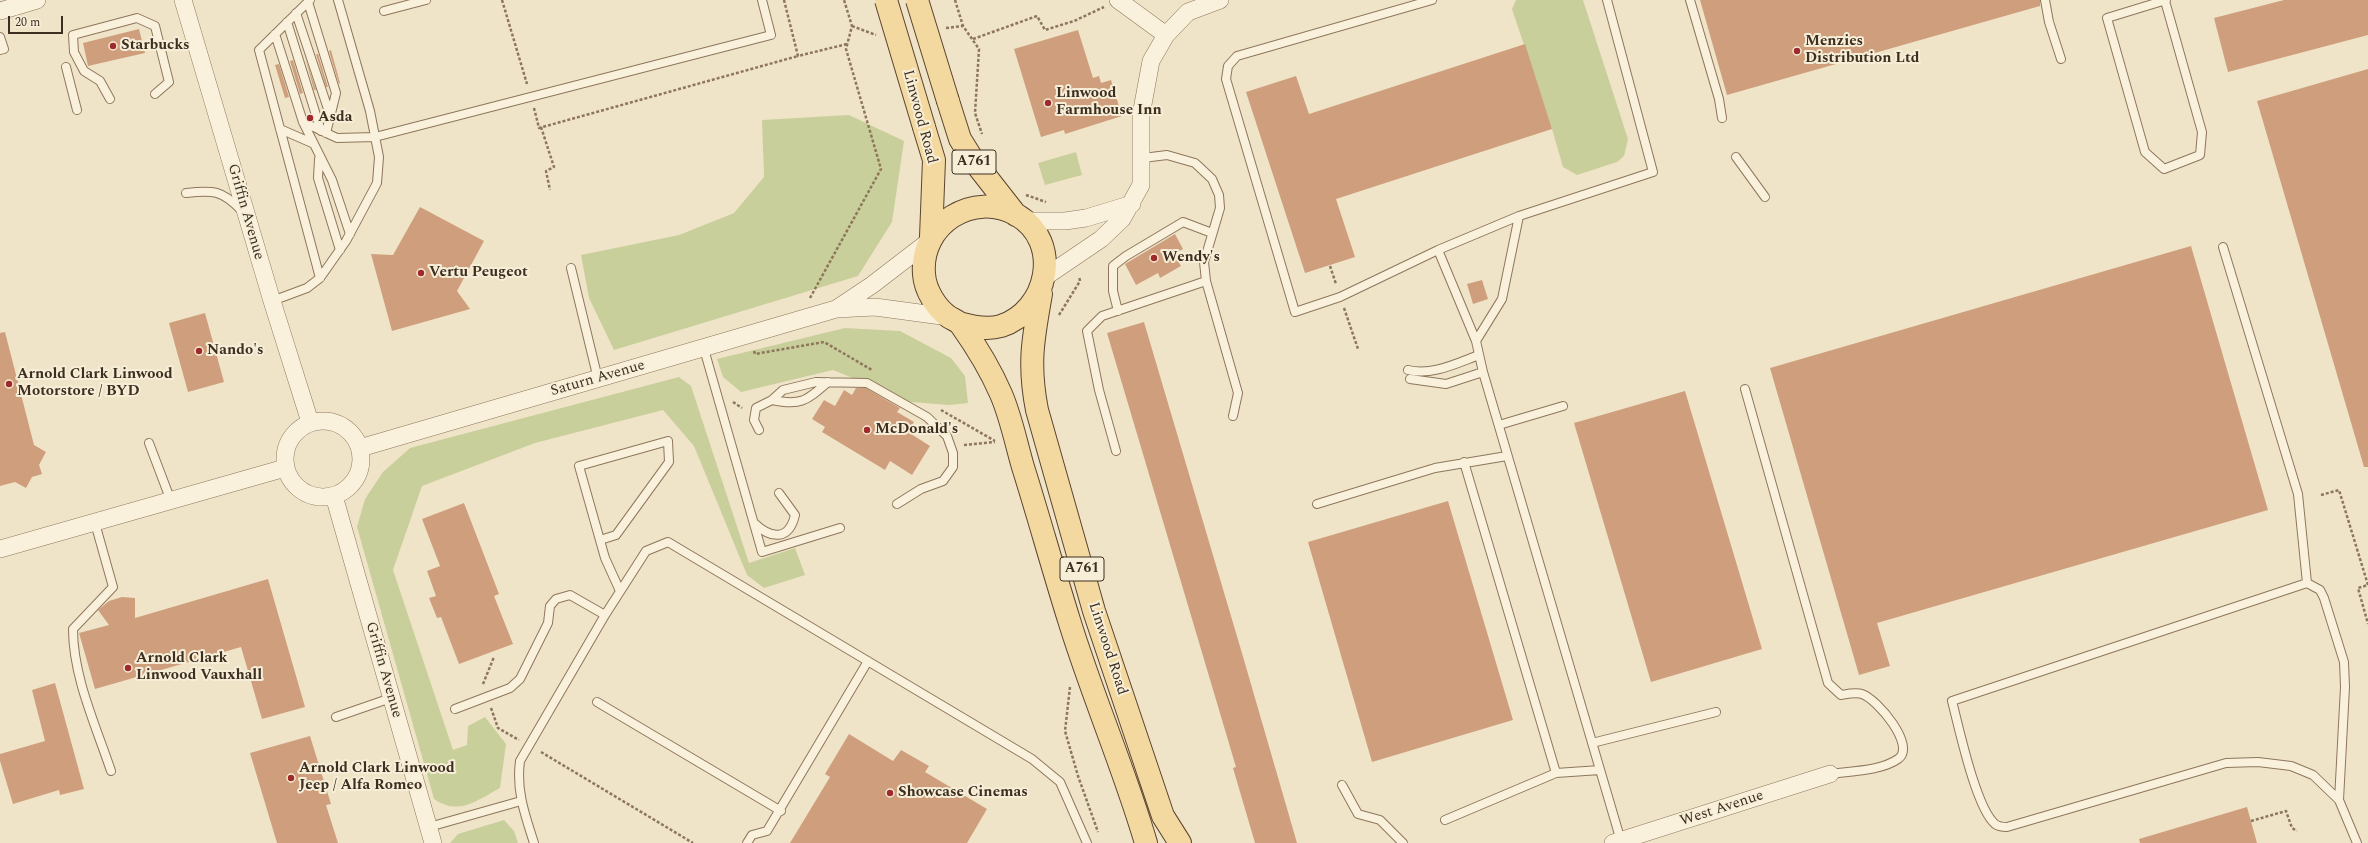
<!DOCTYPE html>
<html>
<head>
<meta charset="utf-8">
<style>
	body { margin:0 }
	#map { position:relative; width:2368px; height:843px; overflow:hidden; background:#f0e4c8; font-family:Spectral,serif }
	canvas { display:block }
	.scale { position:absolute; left:8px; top:16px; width:55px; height:18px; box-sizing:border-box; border:2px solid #3d2e20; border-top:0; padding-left:5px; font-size:12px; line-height:14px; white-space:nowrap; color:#3d2e20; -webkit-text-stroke:3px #f7eed8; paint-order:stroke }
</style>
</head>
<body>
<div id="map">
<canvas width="2368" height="843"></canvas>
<div class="scale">20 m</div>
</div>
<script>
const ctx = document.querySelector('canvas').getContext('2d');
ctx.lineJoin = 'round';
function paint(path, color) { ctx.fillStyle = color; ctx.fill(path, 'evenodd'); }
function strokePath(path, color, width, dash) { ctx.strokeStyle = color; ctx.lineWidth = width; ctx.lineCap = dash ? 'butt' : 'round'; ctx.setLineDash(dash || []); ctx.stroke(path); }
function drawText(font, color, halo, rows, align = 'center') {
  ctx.font = font + ' Spectral,serif'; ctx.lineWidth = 4; ctx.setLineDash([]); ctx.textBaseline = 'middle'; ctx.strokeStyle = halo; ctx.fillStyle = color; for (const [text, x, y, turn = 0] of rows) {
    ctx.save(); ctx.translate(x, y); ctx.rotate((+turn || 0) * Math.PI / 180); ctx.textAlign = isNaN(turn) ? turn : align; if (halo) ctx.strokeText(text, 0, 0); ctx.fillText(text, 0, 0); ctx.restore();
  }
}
paint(new Path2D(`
	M1516,0H1583L1628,139L1624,156L1617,162L1577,175L1563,167L1552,129L1512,9Z
	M849,115L904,141L892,222L858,276L614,350L589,298L581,255L679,235L734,213L764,177L762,120Z
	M1076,152L1082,175L1045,185L1038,163Z
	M845,328L900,331L951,358L965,376L968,403L949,405L911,402L833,370L741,392L723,377L717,359Z
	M679,377L691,386L749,563L795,548L805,575L764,588L747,575L694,446L663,410L535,443L422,486L393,570L453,750L467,745L468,726L485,717L506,744L500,788C476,801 459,816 434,799L357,527L365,499L383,472L410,448Z
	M504,820L514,831L518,843H450L458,834Z`), '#c9cf9b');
paint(new Path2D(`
	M1700,0H2040V6L1727,95Z
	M2284,0H2368V35L2228,72L2214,18Z
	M139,29L145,53L88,66L83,43Z
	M1078,30L1093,78L1099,76L1101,83L1111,80L1122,116L1065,134L1064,130L1041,137L1014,49Z
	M1525,44L1552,129L1336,199L1355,257L1305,273L1246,92L1296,76L1309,114Z
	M331,50L340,83L339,84L329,51Z
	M316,54H318L328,87H326Z
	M305,57L316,90H314Z
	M293,60L303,93L300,94L290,61Z
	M279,64L289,97L285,98L275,65Z
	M2368,69V467H2364L2257,101Z
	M420,207L484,241L457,291L470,309L392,331L371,254L393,255Z
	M1175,234L1183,249L1174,254L1181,266L1160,278L1158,273L1136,285L1125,264Z
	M2191,246L2268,510L1877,623L1890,666L1859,675L1770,368Z
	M1482,280L1488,299L1473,304L1467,284Z
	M205,313L224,382L188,392L169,323Z
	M1144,322L1244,660L1297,843H1255L1233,768L1236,767L1107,333Z
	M5,332L34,445L46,452L39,465L42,474L32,477L26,488L15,482L0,486V333Z
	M856,388H866L900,408L897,412L914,422L908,432L930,446L912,475L890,461L885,470L822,432L825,427L812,419L824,400L835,406L844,390L852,395Z
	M1685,391L1762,649L1651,682L1574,423Z
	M1448,501L1513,720L1372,762L1308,542Z
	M464,503L499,594L494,596L513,644L459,664L441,617L437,618L429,598L436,596L427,571L440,566L422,519Z
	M268,579L305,707L262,719L241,647L95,689L79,633L109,625L98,610L109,601L122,597L135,598V618Z
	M55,683L84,789L60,795L59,790L13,804L0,761V754L45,741L32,690Z
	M849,734L893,761L901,750L929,766L925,772L987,809L967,843H790L830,777L825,774Z
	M310,736L331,804L326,805L338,843H277L250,753Z
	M2247,807L2257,843H2140L2139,839Z`), '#cf9f7d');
const lane = new Path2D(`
	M310,0L259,50L320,278
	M1432,0L1237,56L1228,66L1226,79L1295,312L1340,297L1438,250L1519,216L1653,172L1607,0
	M1690,0L1719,99L1722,118
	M2045,0L2049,22L2061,59
	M2165,1L2202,132L2200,155L2164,169L2145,152L2107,18L2166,0
	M308,2L336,93L326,133
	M384,11L426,0
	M296,13L330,115
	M287,22L321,131
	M275,34L303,122L332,180L350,234
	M0,37L4,49L0,50
	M66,67L77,110
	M110,99L100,81L84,71L74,52L73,35L137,18L155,26L169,82L155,94
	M303,122L337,138L375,137L771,35L762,0
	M280,129L312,143
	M1736,157L1765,197
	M319,159L318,178L340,250
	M186,193C213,190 222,190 241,210
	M2223,247L2298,494L2307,583
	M1438,250L1476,341L1483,372L1621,841
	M571,268L598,379
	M1206,281L1238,393L1233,416
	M272,301L307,288L320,278L346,241L377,183L379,157L370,111L338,0
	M1118,311L1113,291V266L1126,256L1183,222L1212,233
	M1476,341L1502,299L1519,216
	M704,349L762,552L840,528
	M1408,370C1432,376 1457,363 1479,355
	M1410,379L1446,384L1483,372
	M1745,389L1828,683L1841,695C1847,694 1856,692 1862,694C1877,699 1917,746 1898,759C1881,771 1850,771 1830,774
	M772,400C801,406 806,401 828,382
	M1499,425L1563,406
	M759,430L754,420L756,408L772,400L783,390L816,382L867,383L927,417L947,436L953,453V467L943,481L921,489L897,504
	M149,443L171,501
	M1116,451L1099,390L1087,331L1102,316L1206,281L1204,262L1220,208L1219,195L1212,179L1195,163L1167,155L1143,158
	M1464,462L1556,773
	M1317,504L1435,468L1507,456
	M95,523L113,587L73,629C73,677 96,726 111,771
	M754,523C771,539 789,541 795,515L779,493
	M600,540L616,535L669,462L668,441L579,466L605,558L620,591
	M597,702L781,811
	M455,709L510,688L520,679L548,623L550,606L556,599L570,595L605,615
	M336,717L391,698
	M1592,743L1716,712
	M1342,785L1358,814L1380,820L1403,843
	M2339,800L2345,687L2344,662L2324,598L2320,590L2307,583L1952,701C1959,728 1976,808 1995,824C1999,827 2003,827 2007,827L2226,763L2258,762L2291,766L2313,775L2339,800L2357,843
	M1445,820L1556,773L1600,770
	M429,827L521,801
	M534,843C525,815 516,791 520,761L605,615L646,551L668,542L1032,759L1060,782L1087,843
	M747,843L752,835L767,831L868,661`);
const street = new Path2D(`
	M183,0L272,301L310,422
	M1118,0L1166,35
	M0,11L37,0
	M1025,221H1065L1086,218L1132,204
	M1045,277L1101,239L1122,219L1141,185V115L1151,61L1166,35L1188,12L1220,0
	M836,309L872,285L928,242
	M285 459a38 38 0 1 1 76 0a38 38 0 1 1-76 0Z
	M360,448L836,309L875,307L949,317
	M334,496L433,843
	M0,549L285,468
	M1613,843L1830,774`);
const primary = new Path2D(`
	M948,101L960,139L973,160L1016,215
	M924,127L934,160L931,237
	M1041,294C1033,339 1028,364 1037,410L1094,611L1163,816L1180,843
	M959,323C973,327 987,330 1001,326C1048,311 1063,242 1017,215C973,190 920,224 924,274C925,290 936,308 949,317C954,320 958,321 961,325C976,346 991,371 1001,394C1011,417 1016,443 1023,467C1039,518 1053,569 1069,620C1092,695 1124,768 1146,843`);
strokePath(lane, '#8d765c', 10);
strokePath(street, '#8d765c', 18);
strokePath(primary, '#5b4430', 24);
strokePath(new Path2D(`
	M502,0L527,84
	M784,0L798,56L847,44
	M955,0L963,26
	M852,26L876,35
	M946,28L963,26L979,49L975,113L982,134
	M973,39L1037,16L1045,30L1074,21L1104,7
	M534,108L539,128L798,56
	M541,127L554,167L546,171L550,190
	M1026,195L1046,202
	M1330,266L1336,284
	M810,298L881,169L846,49L852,26L844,0
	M1344,308L1358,349
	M1059,315L1080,281L1079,276
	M754,351L755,354L824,342L872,370
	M733,402L742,408
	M941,410L995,441
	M964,445L995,442
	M2321,495L2339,490L2368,585L2358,588L2368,624
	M483,684L494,657
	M1070,687L1065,731L1078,776L1098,832
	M491,708L498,728L519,740
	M541,752L693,843
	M2251,821L2286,811L2292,828L2297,831`), '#8d765c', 2.5, [3, 2]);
strokePath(lane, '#faf1dc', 8);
strokePath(street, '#faf1dc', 17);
strokePath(primary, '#f3d9a0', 22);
const primaryBridge = new Path2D(`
	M886,0L924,127
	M917,0L948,101`);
strokePath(primaryBridge, '#5b4430', 24, []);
strokePath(primaryBridge, '#f3d9a0', 22);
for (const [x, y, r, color] of [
	[113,46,4,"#9e2a2b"],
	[1797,51,4,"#9e2a2b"],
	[1048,103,4,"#9e2a2b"],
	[310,118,4,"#9e2a2b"],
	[1154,258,4,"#9e2a2b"],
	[421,273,4,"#9e2a2b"],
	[199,351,4,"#9e2a2b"],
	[9,384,4,"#9e2a2b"],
	[867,430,4,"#9e2a2b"],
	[128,668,4,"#9e2a2b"],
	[291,778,4,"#9e2a2b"],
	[890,793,4,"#9e2a2b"]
]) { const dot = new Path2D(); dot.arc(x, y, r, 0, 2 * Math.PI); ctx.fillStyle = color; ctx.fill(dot); strokePath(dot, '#f7eed8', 1.5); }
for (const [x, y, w] of [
	[974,162,44],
	[1082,569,44]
]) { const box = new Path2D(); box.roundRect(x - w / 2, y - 12, w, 24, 3); ctx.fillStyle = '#f7eed8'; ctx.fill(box); strokePath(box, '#3d2e20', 1); }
drawText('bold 14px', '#3d2e20', null, [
	["A761",974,162],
	["A761",1082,569]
]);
drawText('bold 15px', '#3d2e20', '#f7eed8', [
	["Menzies",1805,42],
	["Distribution Ltd",1805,59],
	["Starbucks",121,46],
	["Linwood",1056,94],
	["Farmhouse Inn",1056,111],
	["Asda",318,118],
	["Wendy's",1162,258],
	["Vertu Peugeot",429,273],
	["Nando's",207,351],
	["Arnold Clark Linwood",17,375],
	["Motorstore / BYD",17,392],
	["McDonald's",875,430],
	["Arnold Clark",136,659],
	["Linwood Vauxhall",136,676],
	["Arnold Clark Linwood",299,769],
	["Jeep / Alfa Romeo",299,786],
	["Showcase Cinemas",898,793]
], 'left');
drawText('15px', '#3d2e20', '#f7eed8', [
	["Linwood Road",919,117,75],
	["Griffin Avenue",245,212,74],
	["Saturn Avenue",598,379,-16],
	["Linwood Road",1107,649,72],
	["Griffin Avenue",383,670,74],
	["West Avenue",1722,809,-18]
]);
</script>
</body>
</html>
